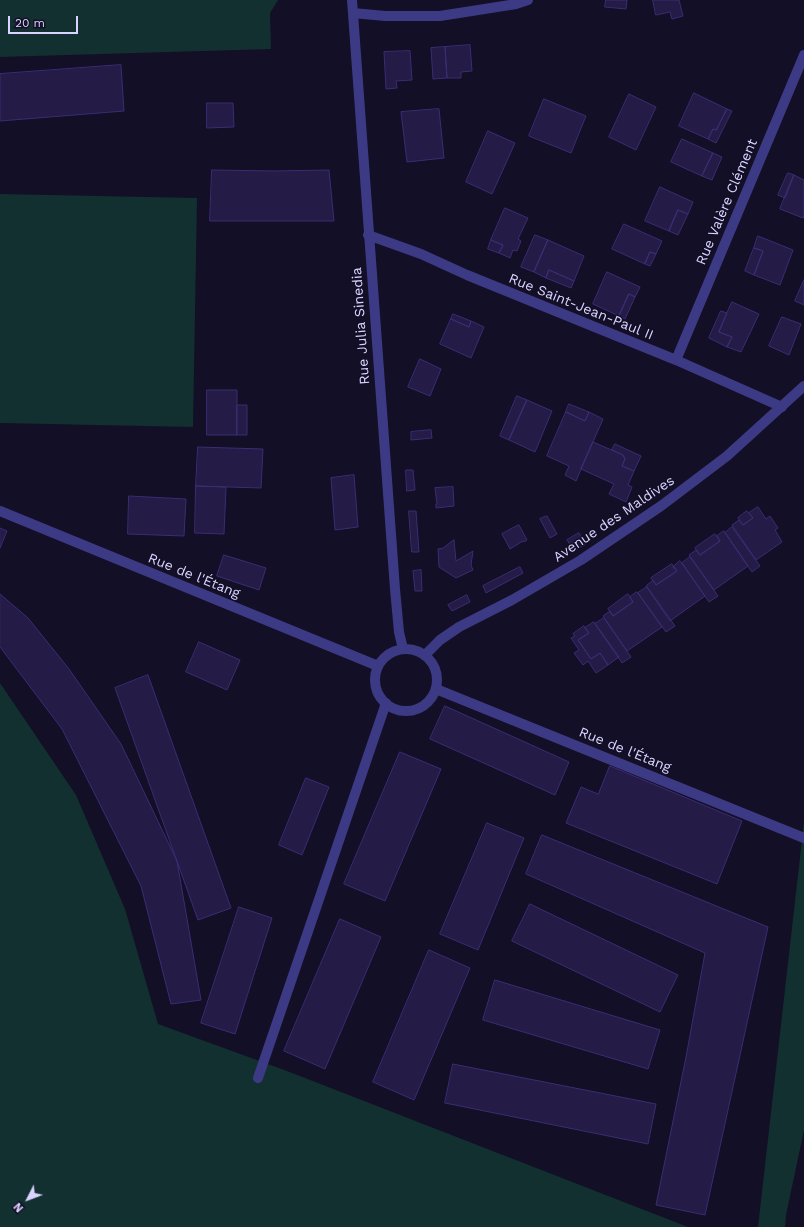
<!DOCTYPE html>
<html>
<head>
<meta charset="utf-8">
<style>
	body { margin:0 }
	#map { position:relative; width:804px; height:1227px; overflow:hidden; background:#130f26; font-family:"Work Sans",sans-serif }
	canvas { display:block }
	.north { position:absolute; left:8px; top:1179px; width:40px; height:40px; -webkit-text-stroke:3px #130f26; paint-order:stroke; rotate:228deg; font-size:11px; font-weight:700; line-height:16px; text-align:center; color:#d9d4ff }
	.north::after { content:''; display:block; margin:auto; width:14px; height:18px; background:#d9d4ff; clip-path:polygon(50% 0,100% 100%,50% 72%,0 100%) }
	.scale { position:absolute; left:8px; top:16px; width:70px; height:18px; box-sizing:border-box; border:2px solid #d9d4ff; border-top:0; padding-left:5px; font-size:12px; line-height:14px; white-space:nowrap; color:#d9d4ff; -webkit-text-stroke:3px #130f26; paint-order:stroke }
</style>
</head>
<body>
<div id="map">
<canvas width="804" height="1227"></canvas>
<div class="north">N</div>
<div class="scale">20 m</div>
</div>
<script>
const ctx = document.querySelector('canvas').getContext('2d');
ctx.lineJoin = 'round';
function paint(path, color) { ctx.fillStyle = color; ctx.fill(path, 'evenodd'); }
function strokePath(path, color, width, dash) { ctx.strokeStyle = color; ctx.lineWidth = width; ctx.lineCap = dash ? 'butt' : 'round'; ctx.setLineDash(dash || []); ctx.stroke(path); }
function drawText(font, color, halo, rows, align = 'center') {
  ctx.font = font + ' "Work Sans",sans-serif'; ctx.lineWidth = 3; ctx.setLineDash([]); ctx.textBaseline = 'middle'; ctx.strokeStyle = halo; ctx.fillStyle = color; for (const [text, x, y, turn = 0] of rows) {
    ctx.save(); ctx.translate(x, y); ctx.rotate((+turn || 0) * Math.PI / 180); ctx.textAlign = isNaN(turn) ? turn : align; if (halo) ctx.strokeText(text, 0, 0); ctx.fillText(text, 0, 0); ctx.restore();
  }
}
paint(new Path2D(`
	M0,0H278L270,13L271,49L0,57Z
	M0,194L197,198L193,427L0,423Z
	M0,683L76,795L125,909L158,1024L287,1071L688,1227H0Z
	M804,822V1130L786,1215L785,1227H758Z`), '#12302f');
const building = new Path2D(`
	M606,0H627L626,9L605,7Z
	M653,0H679L683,16L672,19L670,12L656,15Z
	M470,45L472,71L461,72V78H447L445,47Z
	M445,47L447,78L433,79L431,48Z
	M410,51L412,80L396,81L397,88L386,89L384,52Z
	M121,65L124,111L0,121V74Z
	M694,93L727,109L716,130L713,129L708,139L679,126Z
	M629,94L656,107L636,150L609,137Z
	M544,99L586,116L571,153L529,136Z
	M207,103H233L234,127L207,128Z
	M439,109L444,158L407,162L401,112Z
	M727,109L732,111L716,143L708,139L713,129L716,130Z
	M488,131L515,143L492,194L466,182Z
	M682,139L713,153L702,176L671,162Z
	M713,153L722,157L712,180L702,176Z
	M212,170L274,171L329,170L334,221H210Z
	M788,173L794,175L785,198L778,195Z
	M794,175L804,180V215L803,218L780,209Z
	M660,187L693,202L688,214L678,210L669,231L645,221Z
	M505,208L528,218L518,239L521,241L517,251L513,250L510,258L499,253L503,245L491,240Z
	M678,210L688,214L678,235L669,231Z
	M624,224L662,241L656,254L650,252L645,264L612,249Z
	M535,235L548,240L534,272L521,267Z
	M758,236L793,250L780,285L754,275L763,251L754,248Z
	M491,240L503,245L499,253L488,249Z
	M548,240L584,256L574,281L549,270L546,278L534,272Z
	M754,248L763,251L754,275L745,271Z
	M650,252L656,254L650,266L645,264Z
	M549,270L574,281L571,288L546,278Z
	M607,272L640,287L635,297L629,294L619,316L593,304Z
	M804,280V305L795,301Z
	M629,294L635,297L625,319L619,316Z
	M732,302L759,314L741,352L727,347L732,337L719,332Z
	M721,311L727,313L719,332L732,337L727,347L709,338Z
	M453,314L471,321L469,327L451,319Z
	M782,317L801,324L789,355L769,346Z
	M451,319L469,327L471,321L484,327L471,358L440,344Z
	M420,359L441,369L430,396L408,387Z
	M207,390H237V435H207Z
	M517,396L527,400L509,440L500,436Z
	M527,400L552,411L535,452L509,440Z
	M569,404L589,412L585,421L566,412Z
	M237,405H247V435H237Z
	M566,412L585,421L589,412L603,419L576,481L565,475L569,466L547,456Z
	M431,430L432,438L411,440V432Z
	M593,442L623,455L625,459L622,466L634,471L628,485L632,487L626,502L609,494L614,484L581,469Z
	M615,444L641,456L634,471L622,466L625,459L623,455L612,450Z
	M198,447L263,449L261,488L196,486Z
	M406,470H413L415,490L407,491Z
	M354,475L358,527L335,530L331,478Z
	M196,486L226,487L224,534L195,533Z
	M453,487L454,506L436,508V504H437L435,488Z
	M129,496L186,499L184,536L128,534Z
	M758,507L766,519L770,516L778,528L775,530L782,542L756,560L732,525L739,520L743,525L753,518L749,513Z
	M409,511H416L419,552H412Z
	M747,511L753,518L743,525L738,518Z
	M547,516L557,534L550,538L540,519Z
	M519,525L527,540L524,542L523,541L510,549L502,534Z
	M732,527L760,566L752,572L725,533Z
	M0,528L7,531L0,548Z
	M724,531L748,566L714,590L689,555L696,550L700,555L720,541L717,536Z
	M579,533L585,545L574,551L567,540Z
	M715,534L720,541L700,555L695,548Z
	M454,540L456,561L473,551L471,565L473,570L456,578L439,567L438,549L443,548Z
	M224,555L266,568L259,590L217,576Z
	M690,557L718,596L709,602L682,563Z
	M680,561L705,596L670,621L646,586L653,580L656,585L677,571L673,567Z
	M672,564L677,571L656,585L651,578Z
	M520,567L523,573L486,593L483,586Z
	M421,570L422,591H415L413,571Z
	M647,587L675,626L666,632L638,593Z
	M637,592L662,627L627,651L603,616L610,611L613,616L633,602L630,597Z
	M0,594L28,618L69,669L121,744L177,861L201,1000L171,1004L141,886L62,729L0,647Z
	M628,594L633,602L613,616L608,609Z
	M467,595L470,602L452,611L448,605Z
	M604,618L631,657L622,663L595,624Z
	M594,622L619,657L608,665L600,653L591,659L578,640L589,633L585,628Z
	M584,626L589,633L578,640L591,659L600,653L608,665L596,673L588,661L583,665L574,653L579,650L571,638L575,636L573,634Z
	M199,642L240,660L227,690L186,672Z
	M148,675L231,908L198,920L115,688Z
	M445,706L569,762L555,795L430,739Z
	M400,752L441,769L385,901L344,884Z
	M610,766L742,821L717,884L566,823L581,787L598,794Z
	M306,778L329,787L302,855L279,845Z
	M487,823L524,838L478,950L440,934Z
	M542,835L768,927L705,1215L656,1205L686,1057L705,953L526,874Z
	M530,904L678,975L660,1012L512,941Z
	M239,907L272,918L235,1034L201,1023Z
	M340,919L381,937L325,1069L284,1051Z
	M429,950L470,968L414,1100L373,1082Z
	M495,980L660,1030L648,1069L483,1020Z
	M453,1064L656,1104L648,1144L445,1103Z`);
paint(building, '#241b47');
strokePath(building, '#3b2d73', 1);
strokePath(new Path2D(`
	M352,0L395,589L399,632L403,649
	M353,13L385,16H440L516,4L528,0
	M368,235L421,254L467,275L676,360L782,407
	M676,360L804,55
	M0,511L378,666
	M375 680a31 31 0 1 1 62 0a31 31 0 1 1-62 0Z
	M425,655L440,640L459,627L512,600L581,560L661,506L727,456L804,386
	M436,689L804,838
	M258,1078L386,703`), '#3d3a85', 10);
drawText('14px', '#d9d4ff', '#130f26', [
	["Rue Valère Clément",727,202,-67],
	["Rue Saint-Jean-Paul II",581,307,22],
	["Rue Julia Sinedia",361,326,-94],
	["Avenue des Maldives",614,519,-34],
	["Rue de l'Étang",194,576,22],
	["Rue de l'Étang",625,750,22]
]);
</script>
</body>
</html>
